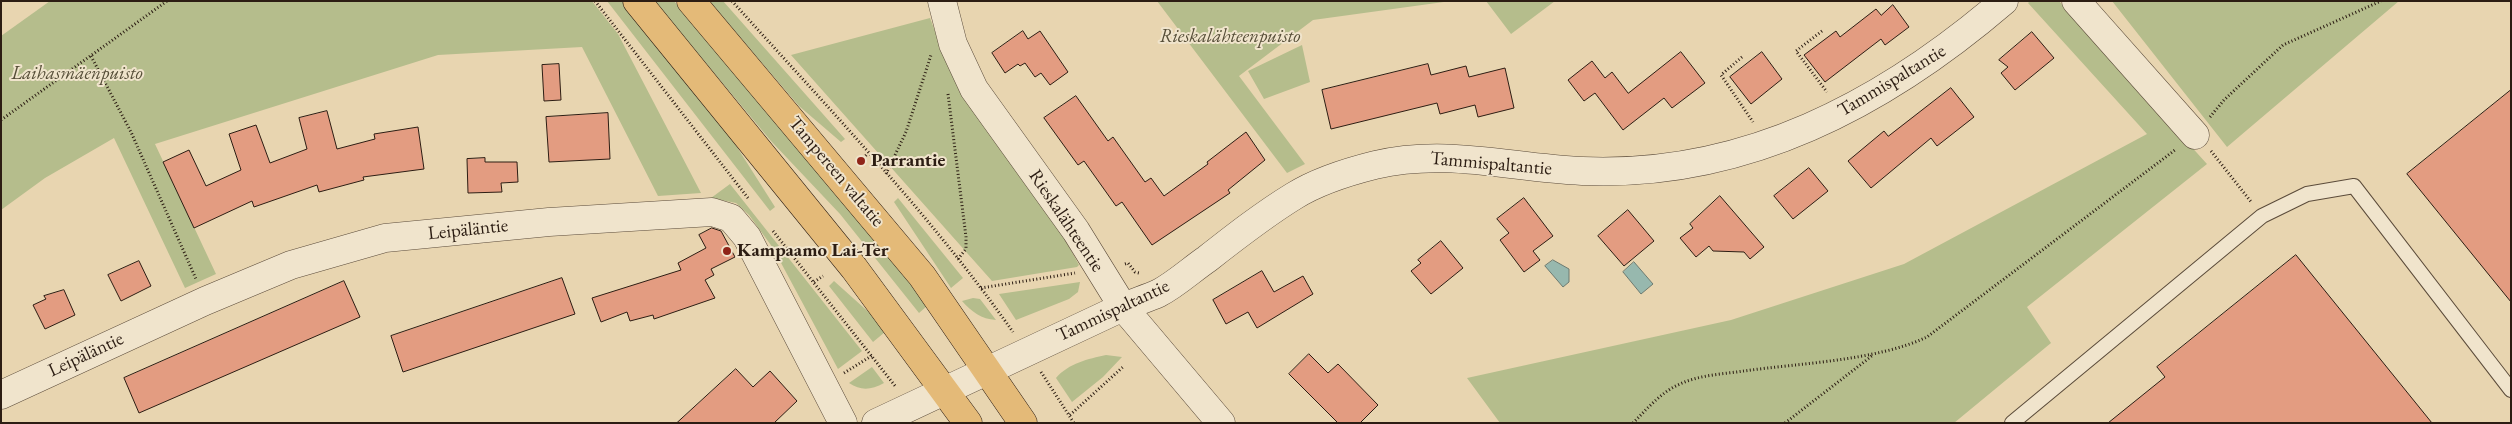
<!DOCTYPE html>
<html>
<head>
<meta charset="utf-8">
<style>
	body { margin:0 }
	#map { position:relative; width:2512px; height:424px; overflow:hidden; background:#e8d5b0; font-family:"EB Garamond",serif }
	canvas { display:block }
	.frame { position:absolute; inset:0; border:2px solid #2c1d13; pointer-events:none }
</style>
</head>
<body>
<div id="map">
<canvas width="2512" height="424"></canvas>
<div class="frame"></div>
</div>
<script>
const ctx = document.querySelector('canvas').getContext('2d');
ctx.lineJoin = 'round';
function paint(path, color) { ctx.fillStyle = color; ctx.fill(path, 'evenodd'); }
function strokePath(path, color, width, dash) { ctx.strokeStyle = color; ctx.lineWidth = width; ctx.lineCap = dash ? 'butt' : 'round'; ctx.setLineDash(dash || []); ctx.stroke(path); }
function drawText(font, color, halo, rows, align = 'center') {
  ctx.font = font + ' "EB Garamond",serif'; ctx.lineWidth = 4; ctx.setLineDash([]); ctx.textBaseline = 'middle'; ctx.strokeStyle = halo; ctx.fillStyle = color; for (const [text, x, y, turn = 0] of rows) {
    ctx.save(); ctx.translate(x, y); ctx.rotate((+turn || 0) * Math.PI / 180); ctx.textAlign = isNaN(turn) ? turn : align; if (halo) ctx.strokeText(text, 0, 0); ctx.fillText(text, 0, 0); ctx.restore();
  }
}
paint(new Path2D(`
	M50,1H592L618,34L701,193L658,196L582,47L438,55L155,144L216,274L185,288L114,138L45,178L1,210V36Z
	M607,1H622L723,125L775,207L770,211Z
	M654,1H674L872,234L927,306L919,313L840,214L771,141Z
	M709,1H723L845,139L841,142L799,106Z
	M1157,1H1451L1313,20L1239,76L1305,164L1287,173Z
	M1486,1H1555L1511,34Z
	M2030,1H2059L2207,164L2027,307L2051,343L1954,423H1500L1467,378L1731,320L1904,264L2147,134L2028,3Z
	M2112,1H2399L2227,147Z
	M930,18L947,63L1058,226L1079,265L1077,267L992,281L791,55Z
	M1302,45L1310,82L1264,99L1248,71Z
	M730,184L862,351L838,369L773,248L749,215L736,203L711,198Z
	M898,198L963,278L951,288L894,202Z
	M834,281L873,316L885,332L873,342L829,286Z
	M1080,282L1078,292L1069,299L1016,320L999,294Z
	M973,298L980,299L996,320C981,319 972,312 962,301Z
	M1106,355L1122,357L1103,377L1072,402L1056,378C1069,363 1088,359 1106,355Z
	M872,367L884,383C871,390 861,391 849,383Z`), '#b5bd8c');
const water = new Path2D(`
	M1553,260L1569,269V282L1563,287L1545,266Z
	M1634,262L1653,284L1641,294L1623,272Z`);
paint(water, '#97b8ae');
strokePath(water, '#6c7a70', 1);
const building = new Path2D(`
	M1893,5L1909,27L1885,45L1881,39L1825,82L1804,55L1836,31L1840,37L1876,9L1881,15Z
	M1023,31L1028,39L1040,31L1068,72L1050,85L1041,73L1035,77L1025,63L1020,66L1018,64L1005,73L992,53Z
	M2032,32L2054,58L2015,90L2001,73L2008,67L1999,60Z
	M1681,52L1705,83L1672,108L1664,98L1623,130L1595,93L1584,101L1568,80L1592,61L1605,78L1612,72L1628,93Z
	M1762,52L1782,79L1751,104L1730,77Z
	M559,64L561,100L544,101L542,65Z
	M1428,64L1431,75L1466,66L1469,77L1505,68L1514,108L1478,117L1475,105L1440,114L1437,103L1331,129L1322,90Z
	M1951,88L1974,117L1937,146L1931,138L1871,188L1848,161L1884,131L1888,136Z
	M2511,90V302L2407,174Z
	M1076,96L1108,141L1113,137L1145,182L1151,178L1164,196L1208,164L1207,162L1246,132L1265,160L1228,190L1230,193L1152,245L1122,202L1116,206L1084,161L1078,165L1044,118Z
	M327,111L337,149L375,139L374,134L418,127L424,169L363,177L364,180L319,192L317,185L254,207L252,201L194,228L163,162L189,150L206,186L241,170L229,134L256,125L270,163L307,149L299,118Z
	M608,113L610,159L549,162L546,117Z
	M485,158V162H517L518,182L501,183L502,192L468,193L467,159Z
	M1809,168L1828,191L1793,219L1774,196Z
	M1720,196L1764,247L1750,259L1744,252L1713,251L1709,246L1696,257L1680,238L1693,228L1690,224Z
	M1524,198L1553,236L1533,251L1540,260L1524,272L1500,240L1509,233L1497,219Z
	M1628,210L1654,241L1624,266L1598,236Z
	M712,228L721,231L735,257L711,269L714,275L705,280L715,298L654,319L653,315L630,321L627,312L601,322L592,298L681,270L678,263L706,248L699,235Z
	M1441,241L1463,268L1431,294L1411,271L1421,263L1418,260Z
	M2296,255L2432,423H2108L2165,377L2157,367Z
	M139,261L151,286L121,301L108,275Z
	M1262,271L1274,292L1303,276L1313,294L1257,328L1248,312L1226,324L1213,300Z
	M562,278L575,314L403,372L391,336Z
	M344,281L360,317L139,413L124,378Z
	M64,290L75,315L45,329L33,305L46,299L44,296Z
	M1309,354L1328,373L1338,364L1378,405L1360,423H1338L1289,374Z
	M736,369L753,387L770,371L797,401L774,423H677Z`);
paint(building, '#e39c81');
strokePath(building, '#2c1d13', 1);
const lane = new Path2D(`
	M2012,423L2262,216L2307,194L2354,186L2511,390`);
const street = new Path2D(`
	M942,1L953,44L974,89L1076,231L1123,307L1221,423
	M2076,1L2195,135
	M1,395L205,301L291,265L385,238L549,222L712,212L731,218L747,237L843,423
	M876,423L1123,307C1135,302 1148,298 1159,293C1176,284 1191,270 1207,259C1235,237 1263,215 1294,196C1318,181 1347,172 1375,165C1447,148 1511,168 1582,171C1745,178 1884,104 2004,1`);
const highway = new Path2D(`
	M637,1L854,268L968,423
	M691,1L922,276L1023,423`);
strokePath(lane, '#5b4b3a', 16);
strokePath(street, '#5b4b3a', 29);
strokePath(highway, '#2c1d13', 29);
strokePath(new Path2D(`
	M595,1L748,198
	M732,1C829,109 930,214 1013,332
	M1822,31L1796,51L1827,92
	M91,56L131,132L196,279
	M1742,57L1721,75L1753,122
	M948,94L966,237V249L958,259
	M2210,117L2224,100L2283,45L2381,1
	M1,120L167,1
	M2211,151L2252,203
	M861,161L868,153
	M886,174L906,132L931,55
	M773,231L896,387
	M1125,264L1128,263L1135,272L1139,273
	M814,282L823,276
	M981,288L1075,273
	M1041,372L1074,423
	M844,373L873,355
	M1070,415L1124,366
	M1633,423C1647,409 1661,392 1680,384C1699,375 1723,374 1744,371C1800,363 1876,361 1927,337L2175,150
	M1785,423L1873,355`), '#2c1d13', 3, [1, 2.5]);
strokePath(lane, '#f0e4cc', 14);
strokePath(street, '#f0e4cc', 28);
strokePath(highway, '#e4ba78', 28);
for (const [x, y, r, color] of [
	[861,161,5,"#8f2418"],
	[727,251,5,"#8f2418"]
]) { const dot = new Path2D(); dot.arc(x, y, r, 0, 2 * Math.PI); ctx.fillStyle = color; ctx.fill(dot); strokePath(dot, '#f0e4cc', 2); }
drawText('italic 19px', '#554d37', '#f0e4cc', [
	["Rieskalähteenpuisto",1230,37],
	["Laihasmäenpuisto",77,74]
]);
drawText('19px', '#2c1d13', '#f0e4cc', [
	["Tammispaltantie",1892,81,-31],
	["Tammispaltantie",1491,164,5],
	["Tampereen valtatie",836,172,50],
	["Rieskalähteentie",1066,221,56],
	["Leipäläntie",468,230,-6],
	["Tammispaltantie",1113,311,-25],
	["Leipäläntie",86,355,-25]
]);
drawText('bold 19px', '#2c1d13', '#f0e4cc', [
	["Parrantie",871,161],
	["Kampaamo Lai-Ter",737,251]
], 'left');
</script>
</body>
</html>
